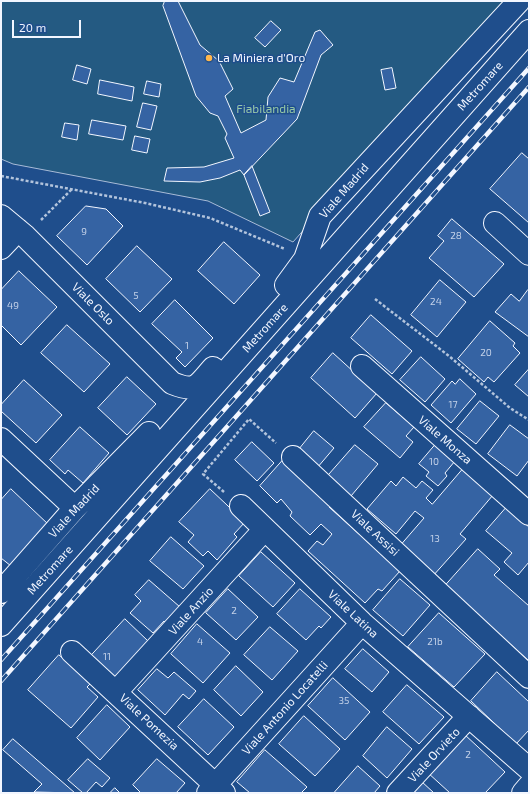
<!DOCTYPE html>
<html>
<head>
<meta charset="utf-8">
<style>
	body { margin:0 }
	#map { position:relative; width:530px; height:794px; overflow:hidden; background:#1f4e8c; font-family:"Exo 2",sans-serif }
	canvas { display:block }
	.frame { position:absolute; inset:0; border:2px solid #f2f6ff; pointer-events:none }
	.scale { position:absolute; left:12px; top:20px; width:69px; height:18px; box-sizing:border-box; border:2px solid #f2f6ff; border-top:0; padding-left:5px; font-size:12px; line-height:14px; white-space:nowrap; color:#f2f6ff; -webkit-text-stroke:3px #1f4e8c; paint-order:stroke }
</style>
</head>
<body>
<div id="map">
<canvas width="530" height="794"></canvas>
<div class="frame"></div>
<div class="scale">20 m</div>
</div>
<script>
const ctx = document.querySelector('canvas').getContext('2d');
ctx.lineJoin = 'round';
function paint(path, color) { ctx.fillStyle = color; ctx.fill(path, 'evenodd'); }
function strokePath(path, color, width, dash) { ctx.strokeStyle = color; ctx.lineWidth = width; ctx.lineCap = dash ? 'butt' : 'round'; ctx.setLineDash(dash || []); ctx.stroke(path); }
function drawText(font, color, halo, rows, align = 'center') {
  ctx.font = font + ' "Exo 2",sans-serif'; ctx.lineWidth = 3; ctx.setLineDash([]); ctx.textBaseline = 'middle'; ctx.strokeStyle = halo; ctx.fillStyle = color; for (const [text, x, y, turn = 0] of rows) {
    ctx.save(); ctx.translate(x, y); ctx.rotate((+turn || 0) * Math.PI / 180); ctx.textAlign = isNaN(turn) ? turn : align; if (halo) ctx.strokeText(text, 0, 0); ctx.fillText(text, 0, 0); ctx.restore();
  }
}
const green = new Path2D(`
	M1,1H506L293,242L208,201L13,164L1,159Z`);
paint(green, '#245a82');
strokePath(green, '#a8bbd7', 1);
const building = new Path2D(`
	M165,1H178L200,45L219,61L233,89L225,96L241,133L266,120L268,97L280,78L294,82L315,32L320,30L333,45L321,55L297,119L244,175L240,170L220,178L200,182L164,181L167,168L204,167L234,158L225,138L227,134L218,116L210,113L196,96L163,6Z
	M271,21L281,30L265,47L255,38Z
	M77,65L91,69L87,84L73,80Z
	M392,68L396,88L385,90L381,70Z
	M100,80L134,87L132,101L98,94Z
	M147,81L161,84L159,97L144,94Z
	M143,103L157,106L151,130L137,127Z
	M92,120L126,126L123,140L89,134Z
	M65,123L79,125L77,140L62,137Z
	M135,136L150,139L147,153L132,150Z
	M522,153L529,159V223L490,189Z
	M252,166L270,212L260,216L244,175Z
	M86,206L106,209L123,226L87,265L57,236Z
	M452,219L504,264L474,297L429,258L444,241L438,236Z
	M224,242L260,275L234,304L198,271Z
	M137,246L172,279L140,312L106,279Z
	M19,271L57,307L21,345L1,325V290Z
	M440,280L466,302L437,337L411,315Z
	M528,290L529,291V337L495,312L511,294L519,301Z
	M175,300L213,338L185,367L176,358L182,352L152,324Z
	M371,315L412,351L392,374L351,338Z
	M490,321L515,343L513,346L520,353L494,382L488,377L484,382L458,359Z
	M67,325L110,364L84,392L41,353Z
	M333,353L377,393L355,418L311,378Z
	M421,357L445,379L425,402L400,380Z
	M529,369V397L515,385Z
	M127,377L156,404L127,435L98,408Z
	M460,379L476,394L451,423L431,405L452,381L455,384Z
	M24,380L62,415L36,443L1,411V405Z
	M480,401L499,416L476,444L457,429Z
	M386,403L414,427L406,436L413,442L400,458L364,427Z
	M510,425L529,439V460L517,476L488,454Z
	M80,427L109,453L83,483L68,470L65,474L50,460Z
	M314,431L334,448L317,468L297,452Z
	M252,442L274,463L257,481L235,460Z
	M436,444L455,461L445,473L447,476L438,486L426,476L429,472L419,464Z
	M355,445L378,464L351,496L326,478Z
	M284,459L332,504L329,507L400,571L382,591L378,589L365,603L308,551L317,541L323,545L332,534L321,524L310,535L290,516L292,512L281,499L277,503L260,486Z
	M463,469L493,495L460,534L466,539L432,577L398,548L424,518L415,511L396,534L367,509L391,481L396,486L403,477L416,488L422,481L433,490L426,498L432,504Z
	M11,489L49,525L11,566L1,558V500Z
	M210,489L245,522L234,534L237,537L217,560L208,551L203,556L188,542L194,535L179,522Z
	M506,508L529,527V562L518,575L504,562L512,553L486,531Z
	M171,537L204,566L183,589L150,561Z
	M478,549L500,569L494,575L529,606V661L445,586Z
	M261,552L295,583L273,607L239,576Z
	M400,579L430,605L403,636L373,610Z
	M149,580L180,607L166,623L164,621L153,633L130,613L141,601L135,595Z
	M228,589L258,617L236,640L206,613Z
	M300,589L331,617L321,628L319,626L306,640L277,614Z
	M439,613L485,654L454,687L408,647Z
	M125,619L148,641L112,680L89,658Z
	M197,624L230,653L203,683L171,654Z
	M270,627L298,651L272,680L244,655Z
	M363,649L389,672L372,692L345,669Z
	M59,655L91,683L87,687L98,697L71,728L28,690Z
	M236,666L263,692L241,716L214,690Z
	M157,669L168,678L174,672L196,691L189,699L183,694L165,715L138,690Z
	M497,672L529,702V730L516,744L471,701Z
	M333,678L370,712L345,740L308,706Z
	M407,685L444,717L419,744L383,712Z
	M204,699L234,727L208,755L178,727Z
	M107,705L130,727L100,760L77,738Z
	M304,716L340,749L315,776L279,744Z
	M387,727L412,749L387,778L363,756Z
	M464,734L505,772L485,793H450L427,772Z
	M13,739L75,793L34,792L42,784L3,750Z
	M265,750L307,787L301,793H250L237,782Z
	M88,759L110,778L102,787L96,782L86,793H83L68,780Z
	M157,759L185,783L176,793H141L133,785Z
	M358,766L380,786L374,793H334Z
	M421,781L434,793H411Z
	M115,788L120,793H110Z`);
paint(building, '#3563a3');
strokePath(building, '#f2f6ff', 1);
const minor = new Path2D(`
	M1,216L25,236L172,383C196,393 197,386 213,368
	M495,223L529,254
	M1,248L18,230
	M286,285L305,259L320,216L519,1
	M362,366L529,514
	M1,439L75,508
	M293,457L529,677
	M241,506L362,623L529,769
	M1,592L75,508L149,433
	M1,625L529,31
	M72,652L224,793
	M116,692L265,529
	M208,793L362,623
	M398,793L469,716
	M523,793L529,786`);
strokePath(minor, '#f2f6ff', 24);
strokePath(new Path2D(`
	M1,176L145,203L210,218L285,249
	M41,220L72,189
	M375,299L449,356L510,408L529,420
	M224,492L203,474L249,419L276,443`), '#b3c4dc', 2.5, [3, 2]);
strokePath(minor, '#1f4e8c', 22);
const rail = new Path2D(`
	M1,660L529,68
	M1,681L529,87`);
strokePath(rail, '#f2f6ff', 4.5);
strokePath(rail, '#1f4e8c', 3, [9]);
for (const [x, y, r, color] of [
	[209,58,4,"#ffb74d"]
]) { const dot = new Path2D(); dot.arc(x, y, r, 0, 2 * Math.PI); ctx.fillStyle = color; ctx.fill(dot); strokePath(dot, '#1f4e8c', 1.5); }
drawText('10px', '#c3d1e8', null, [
	["9",84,232],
	["28",456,236],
	["5",136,296],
	["24",436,302],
	["49",13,306],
	["1",187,346],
	["20",486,353],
	["17",453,405],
	["10",434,462],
	["13",435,539],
	["2",234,611],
	["4",200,642],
	["21b",435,642],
	["11",107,657],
	["35",344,701],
	["2",468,755]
]);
drawText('12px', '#f2f6ff', '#1f4e8c', [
	["La Miniera d'Oro",217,58]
], 'left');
drawText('12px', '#f2f6ff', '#1f4e8c', [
	["Metromare",480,86,-48],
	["Viale Madrid",344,191,-49],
	["Viale Oslo",93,304,45],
	["Metromare",265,328,-48],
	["Viale Monza",445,440,41],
	["Viale Madrid",74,511,-47],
	["Viale Assisi",375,533,43],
	["Metromare",50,570,-48],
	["Viale Anzio",191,611,-48],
	["Viale Latina",353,614,43],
	["Viale Antonio Locatelli",285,708,-48],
	["Viale Pomezia",149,722,43],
	["Viale Orvieto",434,755,-47]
]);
drawText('12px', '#97c8a6', '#1f4e8c', [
	["Fiabilandia",266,109]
]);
</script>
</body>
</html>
